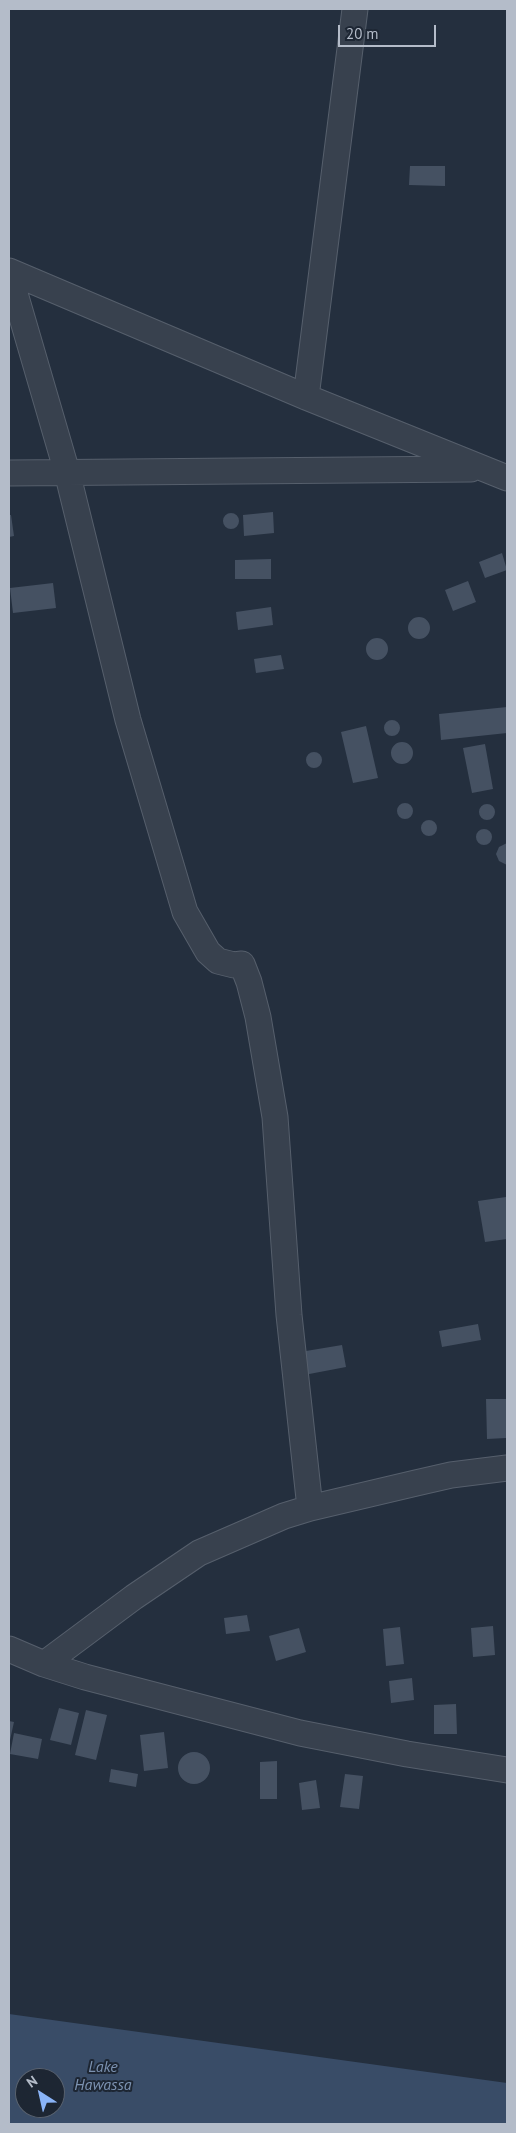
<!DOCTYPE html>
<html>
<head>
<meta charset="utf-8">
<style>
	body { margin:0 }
	#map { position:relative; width:516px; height:2133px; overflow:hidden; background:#242f3e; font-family:"PT Sans",sans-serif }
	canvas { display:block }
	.frame { position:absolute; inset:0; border:10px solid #b4bcc9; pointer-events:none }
	.north { position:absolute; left:15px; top:2068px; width:50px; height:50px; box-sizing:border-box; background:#1d2633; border:1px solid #59626f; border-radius:50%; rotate:325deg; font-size:14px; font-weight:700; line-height:20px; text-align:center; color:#b4bcc9 }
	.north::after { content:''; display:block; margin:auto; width:18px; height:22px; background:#8ab4f8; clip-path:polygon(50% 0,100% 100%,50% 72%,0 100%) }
	.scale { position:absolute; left:338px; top:25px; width:98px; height:22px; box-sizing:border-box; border:2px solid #b4bcc9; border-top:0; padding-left:6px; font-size:15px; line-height:18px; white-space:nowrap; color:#b4bcc9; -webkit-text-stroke:4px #1d2633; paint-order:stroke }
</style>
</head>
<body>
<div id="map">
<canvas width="516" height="2133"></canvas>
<div class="frame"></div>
<div class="north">N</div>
<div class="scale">20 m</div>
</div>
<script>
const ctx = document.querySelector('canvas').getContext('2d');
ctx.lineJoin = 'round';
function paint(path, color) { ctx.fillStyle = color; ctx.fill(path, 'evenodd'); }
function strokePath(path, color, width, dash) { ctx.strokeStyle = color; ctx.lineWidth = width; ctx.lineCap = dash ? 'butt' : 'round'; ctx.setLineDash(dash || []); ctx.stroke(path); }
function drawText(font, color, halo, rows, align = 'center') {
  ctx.font = font + ' "PT Sans",sans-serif'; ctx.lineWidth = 4; ctx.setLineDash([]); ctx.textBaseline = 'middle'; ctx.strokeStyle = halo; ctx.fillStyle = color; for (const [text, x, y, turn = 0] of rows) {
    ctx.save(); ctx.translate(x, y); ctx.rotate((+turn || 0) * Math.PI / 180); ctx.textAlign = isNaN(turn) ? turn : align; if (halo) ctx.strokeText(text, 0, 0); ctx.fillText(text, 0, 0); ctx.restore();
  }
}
paint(new Path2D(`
	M9,2014L507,2083V2124H9ZM25,2078H55V2108H25Z`), '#394c67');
paint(new Path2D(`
	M410,166H445V186L409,185Z
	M273,512L274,533L244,536L243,515Z
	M223 521a8 8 0 1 1 16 0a8 8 0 1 1-16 0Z
	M9,515H11L14,536L9,537Z
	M502,553L507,570L485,578L479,562Z
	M271,559V579H235V560Z
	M468,581L476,602L453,611L445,590Z
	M53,583L56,608L13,613L10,588Z
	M271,607L273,625L238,630L236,612Z
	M408 628a11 11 0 1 1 22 0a11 11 0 1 1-22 0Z
	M366 649a11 11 0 1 1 22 0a11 11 0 1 1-22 0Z
	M281,655L284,669L256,673L254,659Z
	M507,707V733L441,740L439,714Z
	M384 728a8 8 0 1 1 16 0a8 8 0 1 1-16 0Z
	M366,726L378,778L353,783L341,732Z
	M391 753a11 11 0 1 1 22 0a11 11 0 1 1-22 0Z
	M485,744L493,789L472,793L463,748Z
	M306 760a8 8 0 1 1 16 0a8 8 0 1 1-16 0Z
	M397 811a8 8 0 1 1 16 0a8 8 0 1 1-16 0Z
	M479 812a8 8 0 1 1 16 0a8 8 0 1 1-16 0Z
	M421 828a8 8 0 1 1 16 0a8 8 0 1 1-16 0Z
	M476 837a8 8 0 1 1 16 0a8 8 0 1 1-16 0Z
	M507,843V865L499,861L496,854L499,847Z
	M506,1197L507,1239L485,1242L478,1201Z
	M478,1324L481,1340L442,1347L439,1331Z
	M342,1345L346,1367L304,1375L300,1352Z
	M486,1399H506V1438L487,1439Z
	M247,1615L250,1631L226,1634L224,1618Z
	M493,1626L495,1655L473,1657L471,1628Z
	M400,1627L404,1664L386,1666L383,1629Z
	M299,1628L306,1652L276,1661L269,1636Z
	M412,1678L414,1700L391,1703L389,1681Z
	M456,1704L457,1734H434V1705Z
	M59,1708L79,1713L71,1745L50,1740Z
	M86,1710L107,1715L96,1760L75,1755Z
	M9,1721L14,1722L10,1740H9Z
	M164,1732L168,1768L144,1771L140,1735Z
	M14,1733L42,1739L38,1759L10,1754Z
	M178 1768a16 16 0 1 1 32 0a16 16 0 1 1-32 0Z
	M277,1761V1799H260V1762Z
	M111,1769L138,1774L136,1787L109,1782Z
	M345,1774L363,1776L359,1809L340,1807Z
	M316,1780L320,1808L302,1810L299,1783Z`), '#455162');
const minor = new Path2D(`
	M9,271L306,397L507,478
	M9,273L67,472L128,720L185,912L208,952L218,961L234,965L242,964L249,982L258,1017L275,1117L289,1315L310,1508
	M306,397L355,9
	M9,473L471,469
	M9,1649L44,1664L85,1677L300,1733L407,1754L507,1770
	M44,1664L134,1597L199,1553L284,1516L310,1508L416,1483L451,1475L507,1468`);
strokePath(minor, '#565f6c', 27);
strokePath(minor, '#38414e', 25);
drawText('italic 16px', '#7c92b1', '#1d2633', [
	["Lake",103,2067],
	["Hawassa",103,2085]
]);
</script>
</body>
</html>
